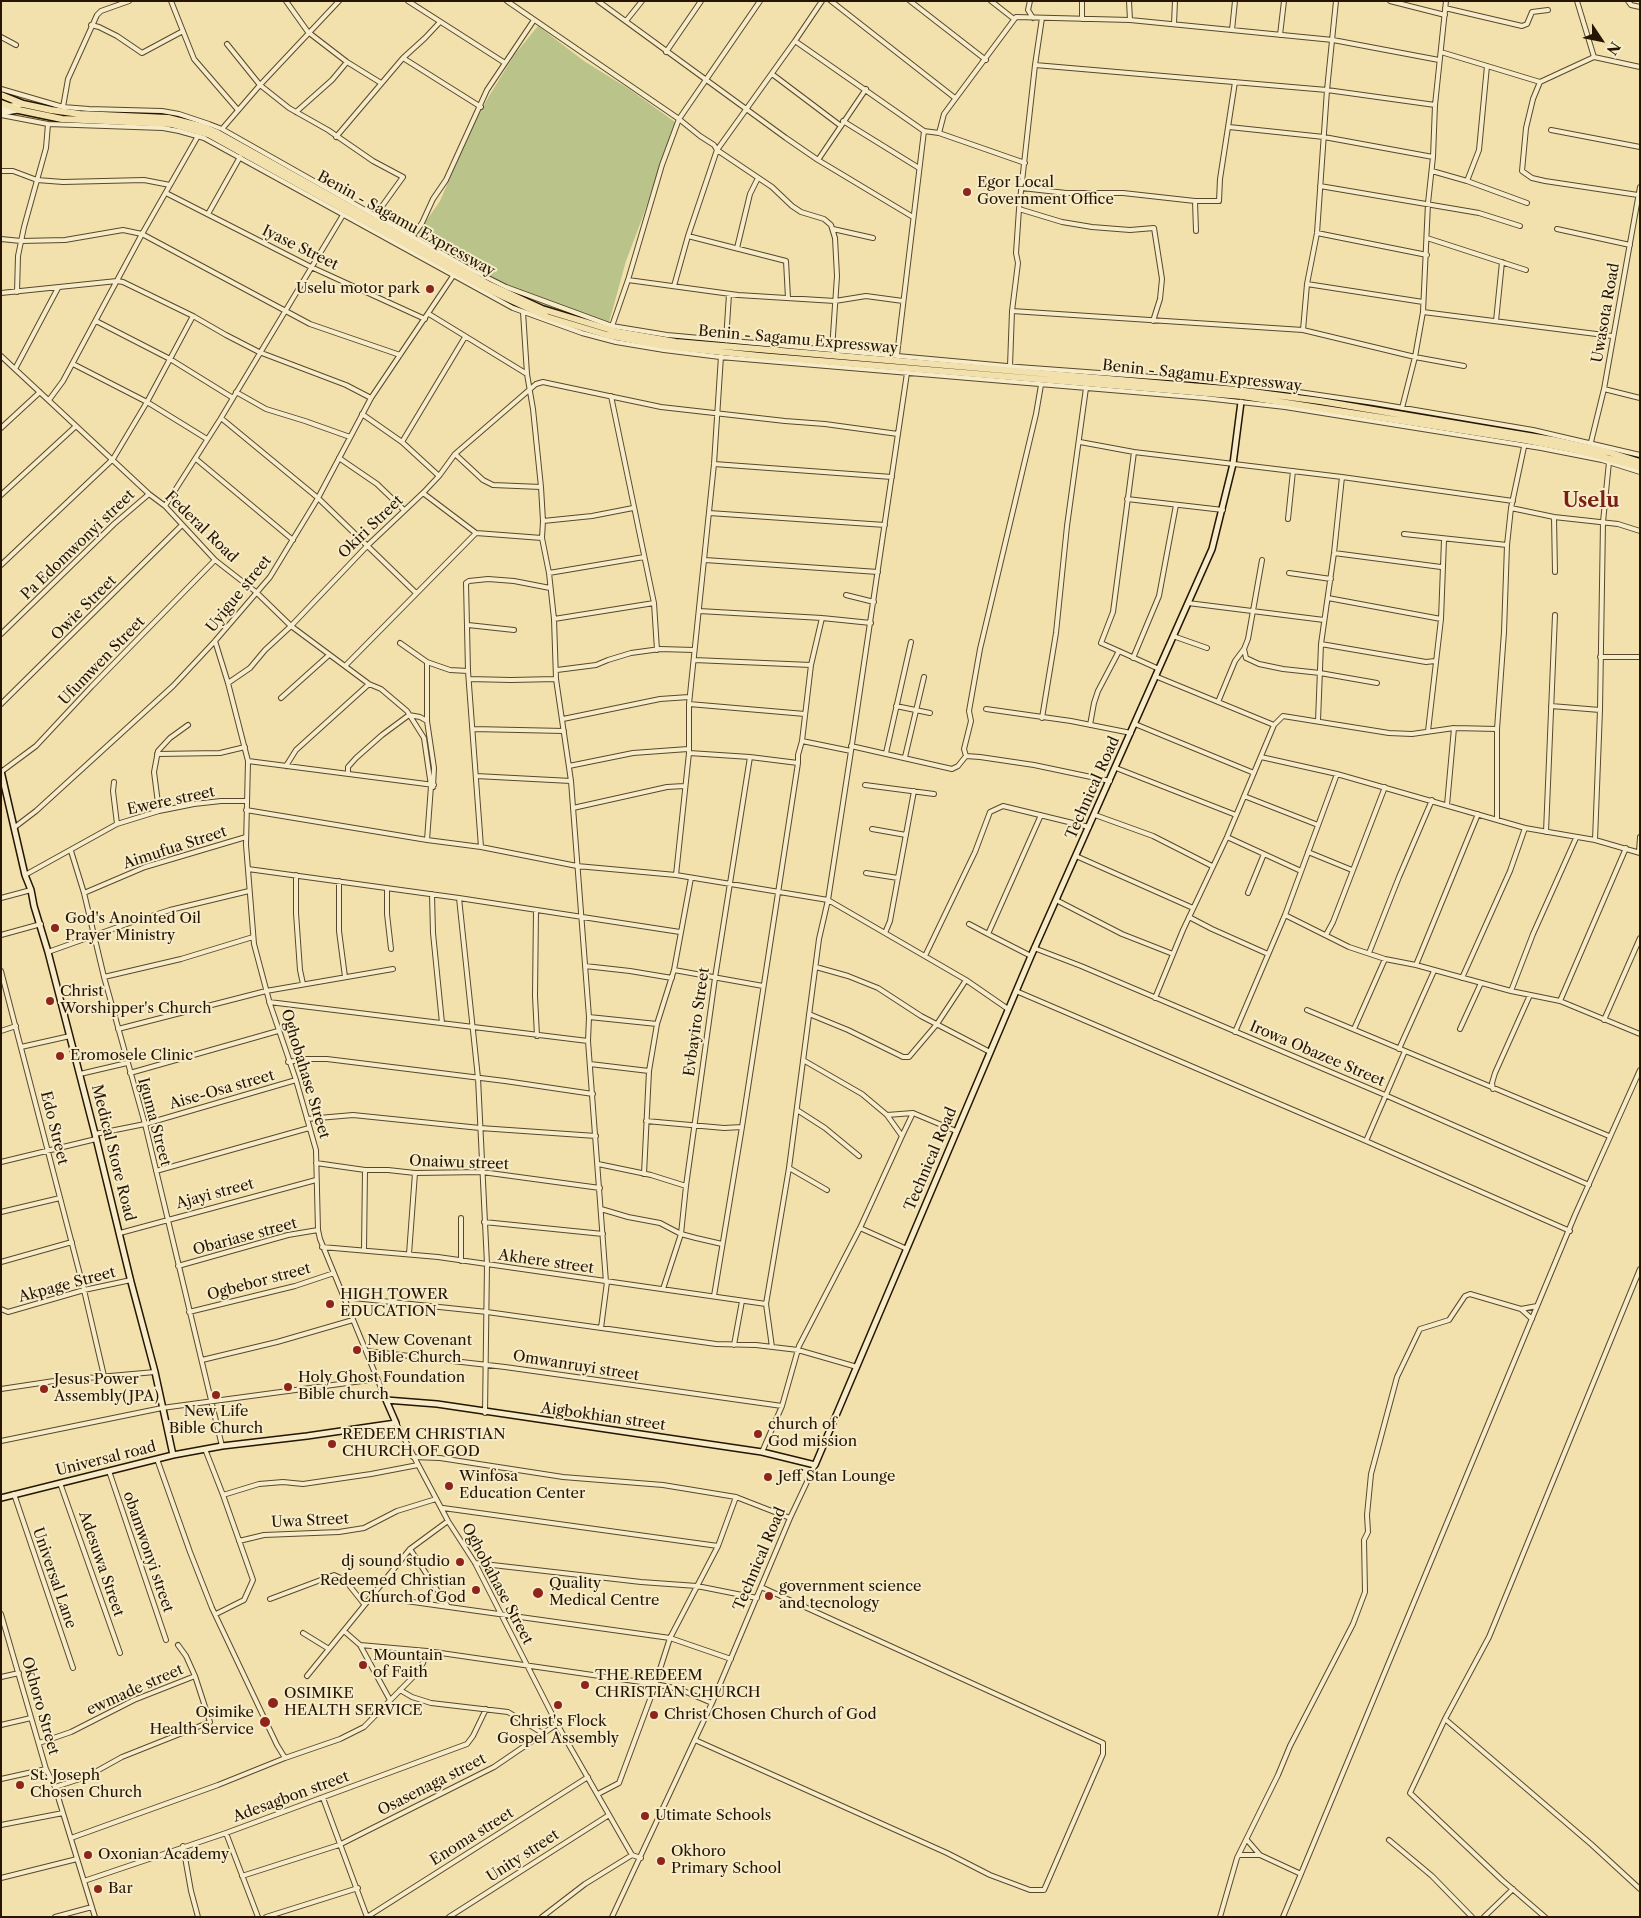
<!DOCTYPE html>
<style>
body{margin:0}
#map{position:relative;width:1641px;height:1918px;overflow:hidden;background:#f2e1ac;font-family:"Libre Caslon Text",serif}
canvas{display:block}
.frame{position:absolute;inset:0;border:2px solid #261501;pointer-events:none}
.north{position:absolute;left:1576px;top:15px;width:50px;height:50px;-webkit-text-stroke:4px #f7ecc9;paint-order:stroke;rotate:124deg;font-size:14px;font-weight:700;line-height:20px;text-align:center;color:#261501}
.north::after{content:'';display:block;margin:auto;width:18px;height:22px;background:#261501;clip-path:polygon(50% 0,100% 100%,50% 72%,0 100%)}
</style>
<div id="map">
<canvas width="1641" height="1918"></canvas>
<div class="frame"></div>
<div class="north">N</div>
</div>
<script>
const ctx = document.querySelector('canvas').getContext('2d');
ctx.lineJoin = 'round';
function fillPath(path, color) {
  ctx.fillStyle = color;
  ctx.fill(path, 'evenodd');
}
function shape(rows) {
  const path = new Path2D();
  for (const r of rows) {
    path.moveTo(r[0], r[1]);
    for (let i = 2; i < r.length; i += 2) path.lineTo(r[i], r[i + 1]);
  }
  return path;
}
function stroke(path, color, width, dash) {
  ctx.strokeStyle = color;
  ctx.lineWidth = width;
  ctx.lineCap = dash ? 'butt' : 'round';
  ctx.setLineDash(dash || []);
  ctx.stroke(path);
}
function drawText(font, color, halo, rows, align = 'center') {
  ctx.font = font + ' "Libre Caslon Text",serif';
  ctx.lineWidth = 4;
  ctx.setLineDash([]);
  ctx.textBaseline = 'middle';
  ctx.strokeStyle = halo;
  ctx.fillStyle = color;
  for (const [text, x, y, turn = 0] of rows) {
    ctx.save();
    ctx.translate(x, y);
    ctx.rotate((+turn || 0) * Math.PI / 180);
    ctx.textAlign = isNaN(turn) ? turn : align;
    if (halo) ctx.strokeText(text, 0, 0);
    ctx.fillText(text, 0, 0);
    ctx.restore();
  }
}
const green = shape([
 [538,26,584,61,629,89,675,122,643,216,626,261,608,326,581,319,547,306,471,274,413,240,440,201,471,129,489,96,515,54]
]);
const street = shape([
 [171,1,194,59,238,110],
 [286,1,308,32,347,62,381,83],
 [408,1,505,63],
 [507,1,679,119,700,136,714,145,717,150,772,187,792,206,801,212,824,219,831,225,835,238,837,276,832,350],
 [598,1,786,138,818,160,913,217],
 [822,1,795,41,924,131,939,133,1025,163],
 [831,1,955,98],
 [910,1,986,60],
 [991,1,1014,19],
 [1030,1,1028,10,1033,18],
 [1082,1,1082,19],
 [1129,1,1130,20],
 [1390,1,1445,15],
 [1577,1,1594,57,1640,67],
 [1628,1,1631,5,1640,7],
 [1445,8,1522,26,1527,24,1532,12,1548,10],
 [626,21,642,1],
 [1174,24,1175,1],
 [91,25,99,27,117,36,142,53,183,31],
 [1232,30,1235,1],
 [1280,35,1284,1],
 [1,37,16,45],
 [227,44,260,85,289,108,328,130,373,161,403,177,375,216],
 [666,52,701,1],
 [1441,52,1540,82],
 [1594,57,1540,82,1533,99,1526,128,1522,171,1532,178,1545,181,1638,195],
 [403,58,481,107],
 [1035,65,1327,90,1435,105],
 [772,74,841,126],
 [1,89,63,107,89,109,162,111,179,114,209,124,222,129,466,267,506,287,612,326,667,335,1018,367,1195,380,1285,390,1374,403,1533,430,1640,455],
 [63,107,68,79,97,15,101,11,129,1],
 [296,112,332,80,347,62],
 [1,115,48,124,163,128,179,131,204,138,513,308,582,333,616,342,664,350,720,357,1205,398,1285,407,1541,448,1602,460,1640,472],
 [843,121,919,168],
 [1229,127,1324,137,1433,157],
 [222,129,260,85,339,1],
 [1551,130,1640,147],
 [939,133,944,114,1016,17,1130,20,1333,40,1439,60],
 [336,137,403,58,425,38,440,22],
 [818,160,866,89],
 [1,171,13,171,37,180,63,182,144,180,170,185],
 [1432,171,1467,181,1527,203],
 [1467,181,1479,150,1487,66],
 [1320,186,1479,213,1520,226],
 [1022,188,1066,193,1123,193,1195,201,1219,201,1220,179,1235,82],
 [166,193,311,267,425,319],
 [1195,201,1196,231],
 [1019,209,1062,222,1092,227,1130,230,1154,228,1162,279,1160,299,1153,321],
 [208,214,240,157],
 [833,229,873,238],
 [1557,229,1630,245],
 [1317,233,1427,255],
 [688,236,786,261,788,298],
 [412,237,422,223,433,199,446,180,487,90,534,20],
 [1427,238,1526,270],
 [1,239,21,241,65,240,123,230,142,234,310,324,400,355],
 [737,248,750,194,758,178],
 [628,280,738,295,835,301,866,296,903,301],
 [1307,284,1423,302],
 [674,286,688,236,717,150,795,41],
 [17,292,18,256,24,227,46,148,48,124],
 [1,293,117,281,123,282,193,316,226,335,259,352,346,385,371,398],
 [1012,311,1303,330,1415,357,1464,366],
 [523,312,527,374,533,409,541,487,543,521,542,538,549,573,554,619,556,679,571,781,589,1017,588,1041,606,1282],
 [1423,312,1612,336],
 [429,314,527,374],
 [96,321,170,359,233,398],
 [1496,321,1502,262],
 [612,326,628,280,662,165,679,119,760,1],
 [1303,330,1307,284,1317,233,1327,90,1336,1],
 [726,341,729,294],
 [897,355,924,131],
 [1,356,149,494,165,506,215,560,256,592,291,626,369,684,381,689,407,711,424,738,431,786,427,840],
 [73,364,147,402,207,439],
 [1010,366,1012,311,1018,263,1016,253,1019,209,1035,65,1042,18],
 [15,369,58,288],
 [1604,389,1640,398],
 [236,392,266,409,305,421,350,437],
 [611,396,654,603,657,650],
 [49,400,63,381,142,234,198,136],
 [1402,408,1415,357,1423,312,1428,203,1433,157,1435,105,1446,1],
 [362,414,402,442,439,476],
 [221,418,318,498,416,593],
 [1,428,40,392],
 [402,442,465,337],
 [1080,442,1134,452,1342,477,1513,501],
 [1591,442,1604,389,1640,187],
 [1134,452,1113,612,1101,643,1159,669],
 [455,454,483,480,493,485,541,487],
 [339,458,377,484,404,510],
 [196,459,293,540],
 [714,464,892,477],
 [423,493,476,533,542,538],
 [1,495,76,426],
 [1127,499,1223,510],
 [165,506,221,418,343,215],
 [1511,508,1554,517,1618,524,1640,531],
 [709,513,885,525],
 [1554,517,1555,572],
 [1288,519,1293,471],
 [543,521,592,516,633,508],
 [1404,534,1507,545],
 [1334,553,1441,567],
 [705,560,878,572],
 [1262,560,1248,639,1244,649,1246,658,1259,664,1283,669,1320,673,1377,683],
 [1,565,113,459,147,402,193,316],
 [549,573,644,557],
 [1289,573,1331,579],
 [846,595,874,602],
 [1328,598,1441,619],
 [1188,603,1324,620],
 [699,611,822,618,871,623],
 [554,619,654,603],
 [468,625,514,630],
 [1,634,114,524,149,494],
 [1173,636,1207,648],
 [215,641,228,683,248,761,246,845,254,944,270,1004,296,1080,316,1150,318,1230,320,1239,386,1400],
 [400,643,427,662,450,670,468,671],
 [1321,644,1426,662,1435,661],
 [1600,657,1640,657],
 [1133,658,1159,596,1176,505],
 [694,660,811,665],
 [427,662,427,721,434,768,433,787],
 [346,665,476,533],
 [557,670,596,665,608,660,631,653,660,649,694,650],
 [1155,676,1274,725],
 [469,679,511,680,556,679],
 [228,683,250,668,265,650,291,626,367,546,423,493,439,476,455,454,536,384,543,382,552,384,661,407,785,421,825,424,898,434],
 [281,698,329,655],
 [1218,702,1235,661,1244,649],
 [1,704,181,526],
 [689,704,805,714],
 [896,706,930,713],
 [1551,706,1600,710],
 [986,709,1071,721,1131,733],
 [1042,718,1056,633,1067,526,1086,388],
 [563,719,660,699,689,697],
 [1318,721,1321,644,1334,553,1342,477],
 [1135,724,1254,773],
 [1090,725,1094,703,1098,691,1119,651],
 [473,729,564,731],
 [1428,731,1441,619,1444,540],
 [802,741,851,751],
 [851,746,952,769,958,766,966,756,980,757,1034,765,1110,781],
 [689,753,750,757,798,763],
 [886,753,911,642],
 [157,754,220,753,245,747],
 [966,756,964,749,971,721,969,711,980,649,1036,414,1041,385],
 [905,757,924,677],
 [1261,757,1337,774,1525,828,1595,840,1640,853],
 [248,761,434,785],
 [286,766,296,750,369,684],
 [569,766,633,753,688,749],
 [1116,768,1236,815],
 [1,772,36,746,92,686,215,560],
 [348,773,348,767,356,758,382,735,409,715,420,717,427,721],
 [476,776,571,781],
 [114,782,113,791,117,824],
 [865,785,934,794],
 [1244,796,1318,825],
 [1447,805,1454,728],
 [573,808,667,787,684,786],
 [246,810,427,840,481,847,577,866,676,875,689,753,689,704,714,464,721,356],
 [159,811,154,772,158,751,170,738,188,725],
 [1095,815,1153,836,1212,866],
 [1497,820,1497,729,1504,632,1507,545,1511,508,1524,447],
 [15,827,36,811,173,686,215,641,270,577,318,498,371,398,453,276],
 [872,829,906,835],
 [1546,832,1555,615],
 [1227,837,1301,871],
 [1595,840,1600,710,1603,522,1609,462],
 [481,847,468,671,466,583,469,581,488,579,514,581,550,588],
 [71,851,84,893,104,977,145,1124,222,1446],
 [1308,852,1352,870],
 [1639,852,1640,837],
 [1076,856,1193,908],
 [248,869,459,898,680,932],
 [866,873,898,878],
 [25,875,117,824,159,811,194,804,221,801,246,801],
 [296,875,296,913,300,970,303,984],
 [676,875,828,900,966,980,1008,1009],
 [339,881,339,931,345,977],
 [387,888,387,914,391,949],
 [84,893,145,867,246,837],
 [1248,893,1264,854],
 [432,894,433,933,442,1023],
 [1,898,31,890],
 [459,898,478,1078,487,1264,485,1413],
 [1056,900,1122,934,1173,954],
 [536,910,535,996,537,1036],
 [1285,915,1349,947,1385,959,1416,965,1511,991,1560,1001,1640,1034],
 [1189,917,1212,929,1268,954],
 [969,924,988,934],
 [885,933,890,921,914,791],
 [1,935,41,924],
 [1326,935,1333,922,1385,787],
 [1034,948,1081,966,1385,1095,1589,1185],
 [48,952,132,922,170,910,249,891],
 [1369,953,1399,877,1432,800],
 [925,956,975,852,990,812,1003,806,1089,827],
 [1031,956,988,934,1041,815],
 [1416,965,1478,814],
 [585,966,630,971,672,978],
 [816,967,848,976,878,988,921,1016,990,1052],
 [674,970,763,986],
 [1,971,84,1290,104,1376],
 [104,977,181,959,253,937],
 [1462,978,1510,871,1525,828],
 [1016,991,1366,1141,1570,1231],
 [1511,991,1533,934,1576,838],
 [1155,998,1183,930,1227,837,1274,725,1283,716,1389,733,1412,734,1454,728,1497,729],
 [1560,1001,1626,848],
 [269,1002,588,1041],
 [1307,1010,1609,1136],
 [809,1014,848,1030,903,1057,909,1057,937,1024,966,980],
 [589,1017,657,1024],
 [1604,1020,1640,938],
 [118,1029,266,991,393,969],
 [1354,1029,1385,959],
 [1460,1029,1481,983],
 [1,1031,16,1026],
 [1235,1032,1285,915,1337,774],
 [21,1047,70,1036],
 [1399,1049,1434,971],
 [288,1062,307,1059,327,1059,505,1081,593,1094],
 [590,1064,649,1071],
 [130,1073,278,1031],
 [80,1074,127,1063],
 [1493,1089,1492,1083,1495,1073,1530,995],
 [797,1110,825,1128,859,1156],
 [913,1113,956,1131],
 [887,1115,913,1113,902,1136],
 [307,1119,353,1115,480,1128,596,1136],
 [646,1121,724,1128,742,1127],
 [95,1134,145,1124,296,1080],
 [1366,1141,1405,1051],
 [1,1162,96,1139],
 [316,1163,365,1170,388,1170,415,1173,482,1172,600,1188],
 [598,1164,651,1175,686,1186],
 [789,1168,827,1190],
 [156,1171,309,1128],
 [644,1174,649,1071,657,1024,674,970,691,878],
 [601,1209,628,1217,660,1223,681,1234,696,1238,722,1244],
 [1,1212,60,1198],
 [484,1222,603,1234],
 [860,1228,907,1249],
 [120,1233,316,1180],
 [322,1247,438,1257,766,1304],
 [364,1250,365,1170],
 [409,1254,415,1173],
 [461,1261,461,1218],
 [1,1262,72,1242],
 [178,1266,288,1235,318,1230],
 [663,1289,681,1234,686,1186,715,978,750,757],
 [714,1296,742,1127,798,763,798,755,802,741,811,665,822,618],
 [344,1297,487,1312,716,1344,756,1345,798,1350,857,1367],
 [1,1309,8,1312,84,1290,131,1280],
 [1521,1309,1537,1306],
 [189,1312,295,1286,334,1273],
 [601,1328,607,1282],
 [734,1345,742,1301],
 [772,1347,766,1304,789,1168,819,939,828,900,851,751,907,373],
 [366,1351,505,1367,782,1406],
 [202,1360,277,1342,353,1320],
 [1,1389,54,1381,155,1372],
 [396,1423,448,1521,475,1563,557,1724,632,1855,641,1858],
 [1,1441,162,1408,377,1379],
 [205,1449,223,1495,253,1580,244,1600,216,1614],
 [762,1452,782,1406,799,1346,860,1228,902,1136,887,1115,862,1094,803,1060],
 [413,1457,440,1458,563,1477,663,1485,736,1497,790,1518],
 [109,1471,166,1640],
 [60,1483,120,1653],
 [14,1494,73,1668],
 [223,1495,259,1484,283,1482,303,1484,371,1474,418,1465],
 [443,1508,718,1546],
 [239,1541,264,1535,339,1532,364,1528,397,1511,436,1499],
 [410,1549,447,1605],
 [475,1563,641,1582,697,1586,757,1598],
 [374,1595,406,1601,670,1638,731,1659],
 [270,1599,334,1575,345,1580,364,1604],
 [1,1614,46,1769,55,1787,95,1917],
 [344,1631,360,1645,390,1700],
 [303,1633,329,1649],
 [178,1645,186,1656,195,1676],
 [360,1645,427,1651,655,1684,679,1689,712,1703],
 [307,1676,410,1549,448,1521],
 [1,1677,19,1673],
 [400,1690,412,1697,431,1703,508,1712,544,1734],
 [1445,1719,1591,1844,1640,1889],
 [1,1725,31,1718],
 [695,1740,947,1853,990,1875,1030,1890,1044,1890,1103,1754,1103,1743,761,1587],
 [39,1743,71,1732,134,1700,195,1676,210,1722,122,1757,86,1777,55,1787],
 [285,1758,340,1739,364,1727,413,1677,423,1663,427,1651],
 [1,1779,46,1769],
 [598,1794,619,1783,652,1694,670,1638,718,1546,736,1497],
 [323,1798,367,1917],
 [1,1825,63,1813],
 [226,1833,258,1917],
 [71,1838,218,1785,285,1758,277,1745,212,1608,190,1552,157,1459],
 [1247,1840,1260,1855,1301,1874],
 [1389,1840,1432,1876,1472,1917],
 [183,1846,191,1891,198,1917],
 [1240,1855,1260,1855],
 [242,1876,339,1845,494,1767,557,1724],
 [1,1878,77,1859],
 [84,1881,226,1833,467,1744,473,1736,486,1709],
 [55,1917,92,1907],
 [266,1917,358,1888],
 [367,1917,588,1777],
 [449,1917,609,1815],
 [542,1917,585,1884,632,1855],
 [612,1917,712,1703,790,1518,815,1465],
 [1220,1917,1237,1858,1278,1775,1290,1746,1353,1624,1365,1592,1364,1540,1368,1532,1367,1515,1371,1474,1397,1377,1420,1329,1449,1320,1465,1296,1470,1294,1521,1309,1532,1319],
 [1283,1917,1575,1215,1640,1070],
 [1484,1917,1513,1889],
 [1545,1917,1502,1880,1410,1793,1445,1719,1489,1637,1640,1269]
]);
const secondary = shape([
 [1,108,22,104],
 [1,113,18,110],
 [1,771,25,875,31,890,34,906,48,952,95,1134,131,1282,155,1372,173,1455],
 [1,1498,173,1455,222,1446,307,1436,396,1423,386,1400,437,1404,762,1452,815,1465,1031,956,1212,549,1233,464,1241,402]
]);
const highway = shape([
 [1,95,23,104,51,110,80,114,168,118,204,127,218,133,490,285,542,309,618,332,676,342,1237,390,1320,401,1553,440,1608,452,1640,462],
 [1,103,19,110,62,119,172,124,208,134,479,285,547,317,607,335,664,346,760,356,1242,396,1525,440,1576,450,1640,467]
]);
const markers = [
 [967,192,5,"#8f2418"],
 [430,289,5,"#8f2418"],
 [55,928,5,"#8f2418"],
 [50,1001,5,"#8f2418"],
 [60,1056,5,"#8f2418"],
 [330,1304,5,"#8f2418"],
 [357,1350,5,"#8f2418"],
 [288,1387,5,"#8f2418"],
 [44,1389,5,"#8f2418"],
 [216,1395,5,"#8f2418"],
 [758,1434,5,"#8f2418"],
 [332,1444,5,"#8f2418"],
 [768,1477,5,"#8f2418"],
 [449,1486,5,"#8f2418"],
 [460,1562,5,"#8f2418"],
 [476,1590,5,"#8f2418"],
 [538,1593,6,"#8f2418"],
 [769,1596,5,"#8f2418"],
 [363,1665,5,"#8f2418"],
 [585,1685,5,"#8f2418"],
 [273,1703,6,"#8f2418"],
 [558,1705,5,"#8f2418"],
 [654,1715,5,"#8f2418"],
 [265,1722,6,"#8f2418"],
 [20,1785,5,"#8f2418"],
 [645,1816,5,"#8f2418"],
 [88,1855,5,"#8f2418"],
 [661,1861,5,"#8f2418"],
 [98,1889,5,"#8f2418"]
];
const poiNames = [
 ["Egor Local",977,183],
 ["Government Office",977,200],
 ["Uselu motor park",420,289,"right"],
 ["God's Anointed Oil",65,919],
 ["Prayer Ministry",65,936],
 ["Christ",60,992],
 ["Worshipper's Church",60,1009],
 ["Eromosele Clinic",70,1056],
 ["HIGH TOWER",340,1295],
 ["EDUCATION",340,1312],
 ["New Covenant",367,1341],
 ["Bible Church",367,1358],
 ["Holy Ghost Foundation",298,1378],
 ["Bible church",298,1395],
 ["Jesus Power",54,1380],
 ["Assembly(JPA)",54,1397],
 ["New Life",216,1412,"center"],
 ["Bible Church",216,1429,"center"],
 ["church of",768,1425],
 ["God mission",768,1442],
 ["REDEEM CHRISTIAN",342,1435],
 ["CHURCH OF GOD",342,1452],
 ["Winfosa",459,1477],
 ["Education Center",459,1494],
 ["Jeff Stan Lounge",778,1477],
 ["dj sound studio",450,1562,"right"],
 ["Redeemed Christian",466,1581,"right"],
 ["Church of God",466,1598,"right"],
 ["Quality",549,1584],
 ["Medical Centre",549,1601],
 ["government science",779,1587],
 ["and tecnology",779,1604],
 ["Mountain",373,1656],
 ["of Faith",373,1673],
 ["THE REDEEM",595,1676],
 ["CHRISTIAN CHURCH",595,1693],
 ["OSIMIKE",284,1694],
 ["HEALTH SERVICE",284,1711],
 ["Osimike",254,1713,"right"],
 ["Health Service",254,1730,"right"],
 ["Christ Chosen Church of God",664,1715],
 ["Christ's Flock",558,1722,"center"],
 ["Gospel Assembly",558,1739,"center"],
 ["St. Joseph",30,1776],
 ["Chosen Church",30,1793],
 ["Utimate Schools",655,1816],
 ["Okhoro",671,1852],
 ["Primary School",671,1869],
 ["Oxonian Academy",98,1855],
 ["Bar",108,1889]
];
const streetNames = [
 ["Benin - Sagamu Expressway",406,224,29],
 ["Iyase Street",300,248,26],
 ["Uwasota Road",1606,313,-80],
 ["Benin - Sagamu Expressway",798,340,5],
 ["Benin - Sagamu Expressway",1202,376,6],
 ["Federal Road",201,527,44],
 ["Okiri Street",371,527,-44],
 ["Pa Edomwonyi street",78,545,-44],
 ["Uyigue street",239,594,-51],
 ["Owie Street",84,608,-45],
 ["Ufumwen Street",102,661,-46],
 ["Technical Road",1093,788,-66],
 ["Ewere street",171,801,-12],
 ["Aimufua Street",175,848,-18],
 ["Evbayiro Street",697,1022,-82],
 ["Irowa Obazee Street",1317,1054,23],
 ["Oghobahase Street",305,1074,73],
 ["Aise-Osa street",222,1090,-16],
 ["Iguma Street",154,1122,75],
 ["Edo Street",54,1128,76],
 ["Medical Store Road",113,1153,76],
 ["Technical Road",931,1159,-67],
 ["Onaiwu street",459,1163,2],
 ["Ajayi street",215,1194,-15],
 ["Obariase street",245,1237,-15],
 ["Akhere street",546,1262,8],
 ["Ogbebor street",259,1282,-15],
 ["Akpage Street",67,1285,-15],
 ["Omwanruyi street",576,1366,9],
 ["Aigbokhian street",603,1417,8],
 ["Universal road",106,1459,-14],
 ["Uwa Street",310,1521,-3],
 ["obamwonyi street",148,1552,71],
 ["Technical Road",760,1559,-67],
 ["Adesuwa Street",101,1564,71],
 ["Universal Lane",54,1578,71],
 ["Oghobahase Street",497,1584,62],
 ["ewmade street",135,1690,-24],
 ["Okhoro Street",40,1706,74],
 ["Osasenaga street",432,1785,-27],
 ["Adesagbon street",291,1797,-20],
 ["Enoma street",472,1837,-32],
 ["Unity street",523,1856,-33]
];
const districtNames = [
 ["Uselu",1591,501]
];
fillPath(green, '#bac389');
stroke(street, '#59482c', 6);
stroke(secondary, '#261501', 8);
stroke(highway, '#261501', 9);
stroke(street, '#f7ecc9', 4);
stroke(secondary, '#f7ecc9', 5);
stroke(highway, '#f2e1ac', 6);
for (const [x, y, r, color] of markers) {
  const dot = new Path2D();
  dot.arc(x, y, r, 0, 2 * Math.PI);
  ctx.fillStyle = color;
  ctx.fill(dot);
  stroke(dot, '#f7ecc9', 2);
}
drawText('15px', '#261501', '#f7ecc9', poiNames, 'left');
drawText('15px', '#261501', '#f7ecc9', streetNames);
drawText('bold 20px', '#7a1f14', '#f7ecc9', districtNames);
</script>
